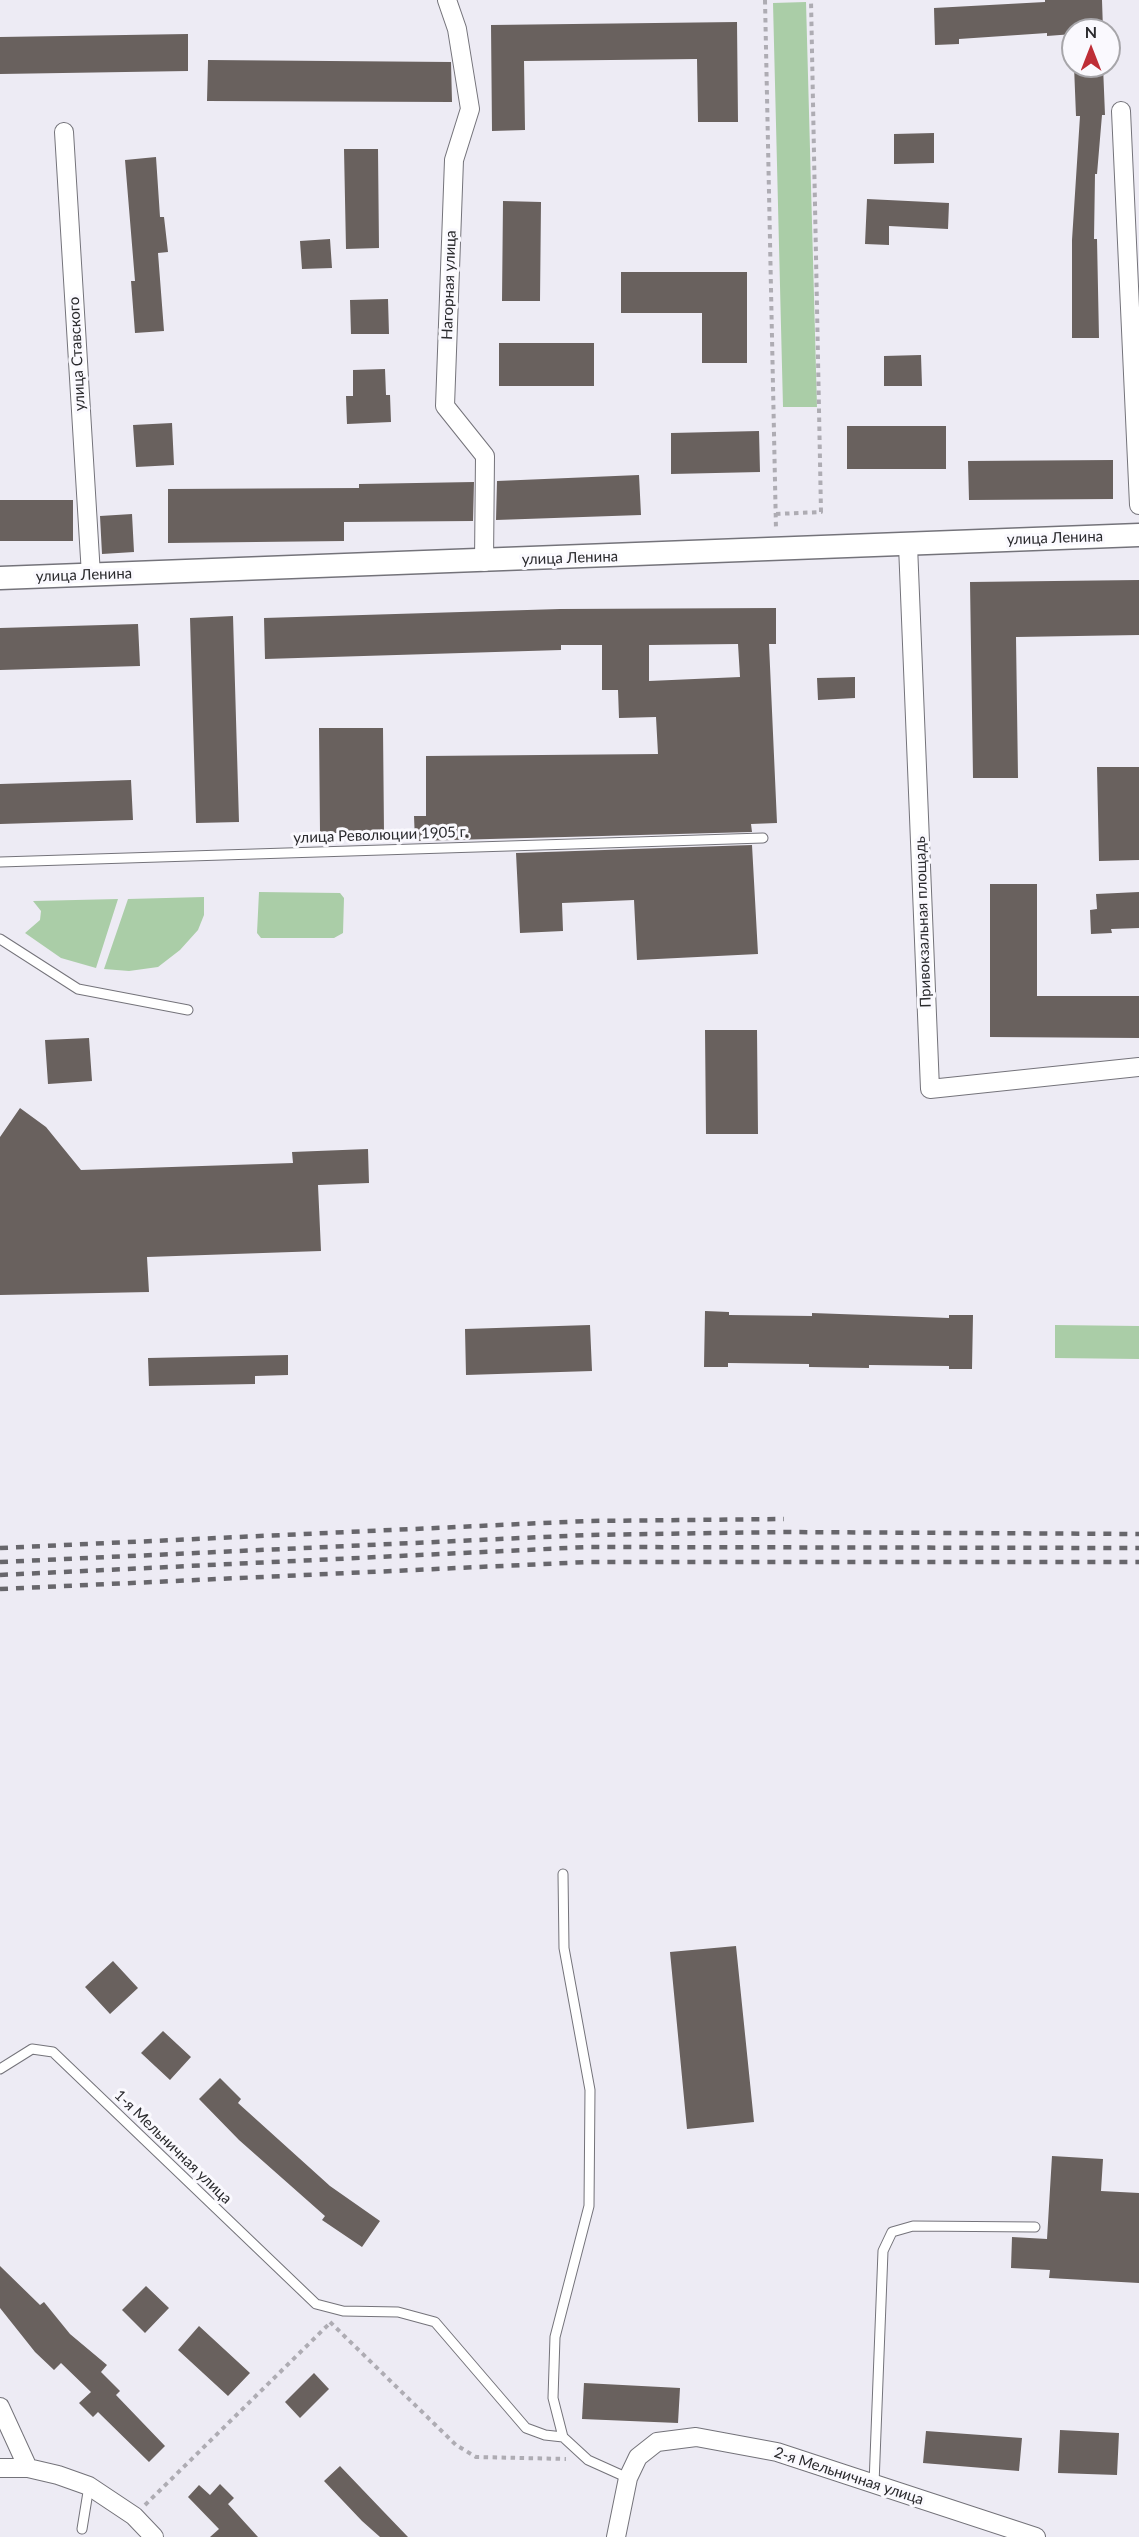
<!DOCTYPE html>
<meta charset="utf-8">
<style>
body{margin:0}
#map{position:relative;width:1139px;height:2537px;overflow:hidden;background:#edebf4;font-family:Lato,sans-serif}
canvas{display:block}
.north{position:absolute;left:1061px;top:18px;width:60px;height:60px;box-sizing:border-box;background:#faf9fe;border:2px solid #a7a6aa;border-radius:50%;rotate:0deg;font-size:16px;font-weight:700;line-height:24px;text-align:center;color:#2a2a2d}
.north::after{content:'';display:block;margin:auto;width:21px;height:27px;background:#be2e37;clip-path:polygon(50% 0,100% 100%,50% 72%,0 100%)}
</style>
<div id="map">
<canvas width="1139" height="2537"></canvas>
<div class="north">N</div>
</div>
<script>
const ctx = document.querySelector('canvas').getContext('2d');
ctx.lineJoin = 'round';
function fillPath(path, color) {
  ctx.fillStyle = color;
  ctx.fill(path, 'evenodd');
}
function shape(rows) {
  const path = new Path2D();
  for (const r of rows) {
    path.moveTo(r[0], r[1]);
    for (let i = 2; i < r.length; i += 2) path.lineTo(r[i], r[i + 1]);
  }
  return path;
}
function stroke(path, color, width, dash) {
  ctx.strokeStyle = color;
  ctx.lineWidth = width;
  ctx.lineCap = dash ? 'butt' : 'round';
  ctx.setLineDash(dash || []);
  ctx.stroke(path);
}
function drawText(font, color, halo, rows, align = 'center') {
  ctx.font = font + ' Lato,sans-serif';
  ctx.lineWidth = 6;
  ctx.setLineDash([]);
  ctx.textBaseline = 'middle';
  ctx.strokeStyle = halo;
  ctx.fillStyle = color;
  for (const [text, x, y, turn = 0] of rows) {
    ctx.save();
    ctx.translate(x, y);
    ctx.rotate((+turn || 0) * Math.PI / 180);
    ctx.textAlign = isNaN(turn) ? turn : align;
    if (halo) ctx.strokeText(text, 0, 0);
    ctx.fillText(text, 0, 0);
    ctx.restore();
  }
}
const green = shape([
 [806,2,817,407,783,407,773,3],
 [259,892,340,893,344,898,343,933,334,938,261,938,257,933],
 [204,897,204,915,198,930,180,950,158,967,129,971,104,969,128,899],
 [118,899,96,968,61,958,25,933,40,920,41,911,33,901],
 [1055,1325,1139,1326,1139,1359,1055,1358]
]);
const building = shape([
 [1045,0,1102,0,1103,30,1073,30,1073,34,1047,36,1047,33,959,39,959,44,935,45,934,8,1045,2],
 [737,22,738,122,698,122,697,59,524,61,525,130,492,131,491,25],
 [188,34,188,71,0,74,0,37],
 [208,60,451,62,452,102,207,101],
 [1074,66,1103,66,1105,115,1102,115,1097,174,1095,174,1094,239,1097,239,1099,338,1072,338,1072,240,1080,116,1076,116],
 [934,133,934,163,894,164,894,134],
 [344,149,378,149,379,248,346,249],
 [156,157,160,217,164,217,168,252,158,253,164,331,135,333,131,281,135,281,125,160],
 [867,199,949,203,948,229,889,226,889,245,865,244],
 [503,201,541,202,540,301,502,301],
 [330,239,332,268,302,269,300,241],
 [621,272,747,272,747,363,702,363,702,313,621,313],
 [388,299,389,334,351,334,350,300],
 [499,343,594,343,594,386,499,386],
 [921,355,922,386,884,386,884,356],
 [385,369,386,395,390,395,391,422,347,424,346,396,353,396,353,370],
 [172,423,174,465,136,467,133,425],
 [847,426,946,426,946,469,847,469],
 [759,431,760,472,671,474,671,433],
 [1113,460,1113,499,969,500,968,461],
 [639,475,641,515,496,520,497,481],
 [474,482,473,521,344,522,344,541,168,543,168,489,359,488,359,484],
 [0,500,73,500,73,541,0,541],
 [132,514,134,552,102,554,100,516],
 [1139,580,1139,635,1016,637,1018,778,973,778,970,582],
 [776,608,776,644,769,644,777,823,751,824,752,832,415,841,414,816,426,816,426,756,658,754,656,717,619,718,618,690,602,690,602,645,561,645,561,650,265,659,264,618,560,609],
 [738,644,740,677,649,681,649,645],
 [233,616,239,822,196,823,190,618],
 [138,624,140,666,0,670,0,628],
 [855,677,855,698,818,700,817,678],
 [319,728,383,728,384,833,320,833],
 [1097,767,1139,767,1139,860,1099,861],
 [131,780,133,820,0,824,0,784],
 [752,845,758,954,637,960,634,900,562,903,563,931,520,933,516,853],
 [990,884,1037,884,1037,996,1139,996,1139,1038,990,1037],
 [1139,892,1139,928,1111,929,1112,933,1091,934,1090,910,1097,909,1096,894],
 [705,1030,757,1030,758,1134,706,1134],
 [89,1038,92,1081,48,1084,45,1040],
 [20,1108,46,1127,81,1170,293,1163,292,1152,368,1149,369,1183,318,1185,321,1251,147,1257,149,1292,0,1295,0,1137],
 [705,1311,729,1312,729,1315,812,1316,812,1313,949,1318,949,1315,973,1315,972,1369,949,1369,949,1366,869,1365,869,1368,809,1367,809,1364,728,1363,728,1367,704,1367],
 [590,1325,592,1371,466,1375,465,1329],
 [288,1355,288,1375,255,1376,255,1384,149,1386,148,1358],
 [736,1946,754,2122,687,2129,670,1952],
 [113,1961,138,1988,110,2014,85,1987],
 [163,2031,191,2057,170,2080,141,2053],
 [220,2078,241,2099,238,2103,330,2186,380,2221,362,2247,322,2220,325,2216,239,2140,199,2099],
 [1052,2156,1103,2159,1101,2191,1139,2193,1139,2283,1049,2278,1050,2270,1011,2268,1012,2237,1047,2239],
 [0,2266,40,2305,44,2302,70,2334,107,2365,101,2372,120,2391,116,2395,165,2446,149,2462,98,2412,93,2417,79,2403,91,2392,61,2363,54,2370,35,2352,0,2308],
 [146,2286,169,2308,145,2333,122,2310],
 [199,2326,250,2373,228,2396,178,2350],
 [314,2373,329,2389,300,2418,285,2402],
 [584,2383,680,2388,678,2423,582,2419],
 [1060,2430,1119,2433,1117,2475,1058,2473],
 [926,2431,1022,2438,1019,2471,923,2463],
 [340,2466,383,2511,408,2537,380,2537,362,2521,324,2481],
 [220,2484,234,2498,228,2504,258,2537,210,2537,219,2529,188,2497,199,2485,210,2495]
]);
const path = shape([
 [765,0,776,530],
 [776,514,821,512,811,0],
 [330,2322,456,2445,476,2457,566,2459],
 [145,2505,330,2323]
]);
const service = shape([
 [0,862,763,838],
 [0,939,78,989,188,1010],
 [563,1874,564,1948,590,2090,589,2206,555,2337,553,2398,563,2437],
 [0,2069,32,2049,53,2052,316,2304,343,2311,398,2312,435,2322,526,2428,545,2435,563,2437,588,2460,628,2478],
 [874,2484,883,2251,892,2232,913,2226,1035,2227],
 [82,2529,89,2486]
]);
const minor = shape([
 [447,0,457,29,470,109,454,160,445,406,485,456,484,562],
 [1121,111,1139,505],
 [64,132,91,575],
 [908,545,930,1089,1139,1067],
 [0,2407,28,2468],
 [0,2468,28,2468,58,2475,89,2486,134,2516,154,2537],
 [616,2537,628,2478,638,2457,657,2442,696,2437,777,2452,1036,2537]
]);
const tertiary = shape([
 [0,578,1139,535]
]);
const rail = shape([
 [0,1548,587,1521,784,1519],
 [0,1562,587,1535,784,1532,1139,1534],
 [0,1575,588,1547,1139,1548],
 [0,1589,588,1562,1139,1562]
]);
const streetNames = [
 ["Нагорная улица",449,285,-88],
 ["улица Ставского",77,354,-93],
 ["улица Ленина",1055,538,-2],
 ["улица Ленина",570,558,-2],
 ["улица Ленина",84,575,-2],
 ["улица Революции 1905 г.",381,835,-2],
 ["Привокзальная площадь",923,922,-92],
 ["1-я Мельничная улица",173,2147,44],
 ["2-я Мельничная улица",849,2476,18]
];
fillPath(green, '#aacda7');
fillPath(building, '#69615e');
stroke(service, '#74737a', 11);
stroke(minor, '#74737a', 20);
stroke(tertiary, '#74737a', 25);
stroke(path, '#aeacb3', 4, [4.5, 4.5]);
stroke(service, '#fff', 9);
stroke(minor, '#fff', 18);
stroke(tertiary, '#fff', 22);
stroke(rail, '#67666b', 4.5, [8, 8]);
drawText('15px', '#2a2a2d', '#faf9fe', streetNames);
</script>
